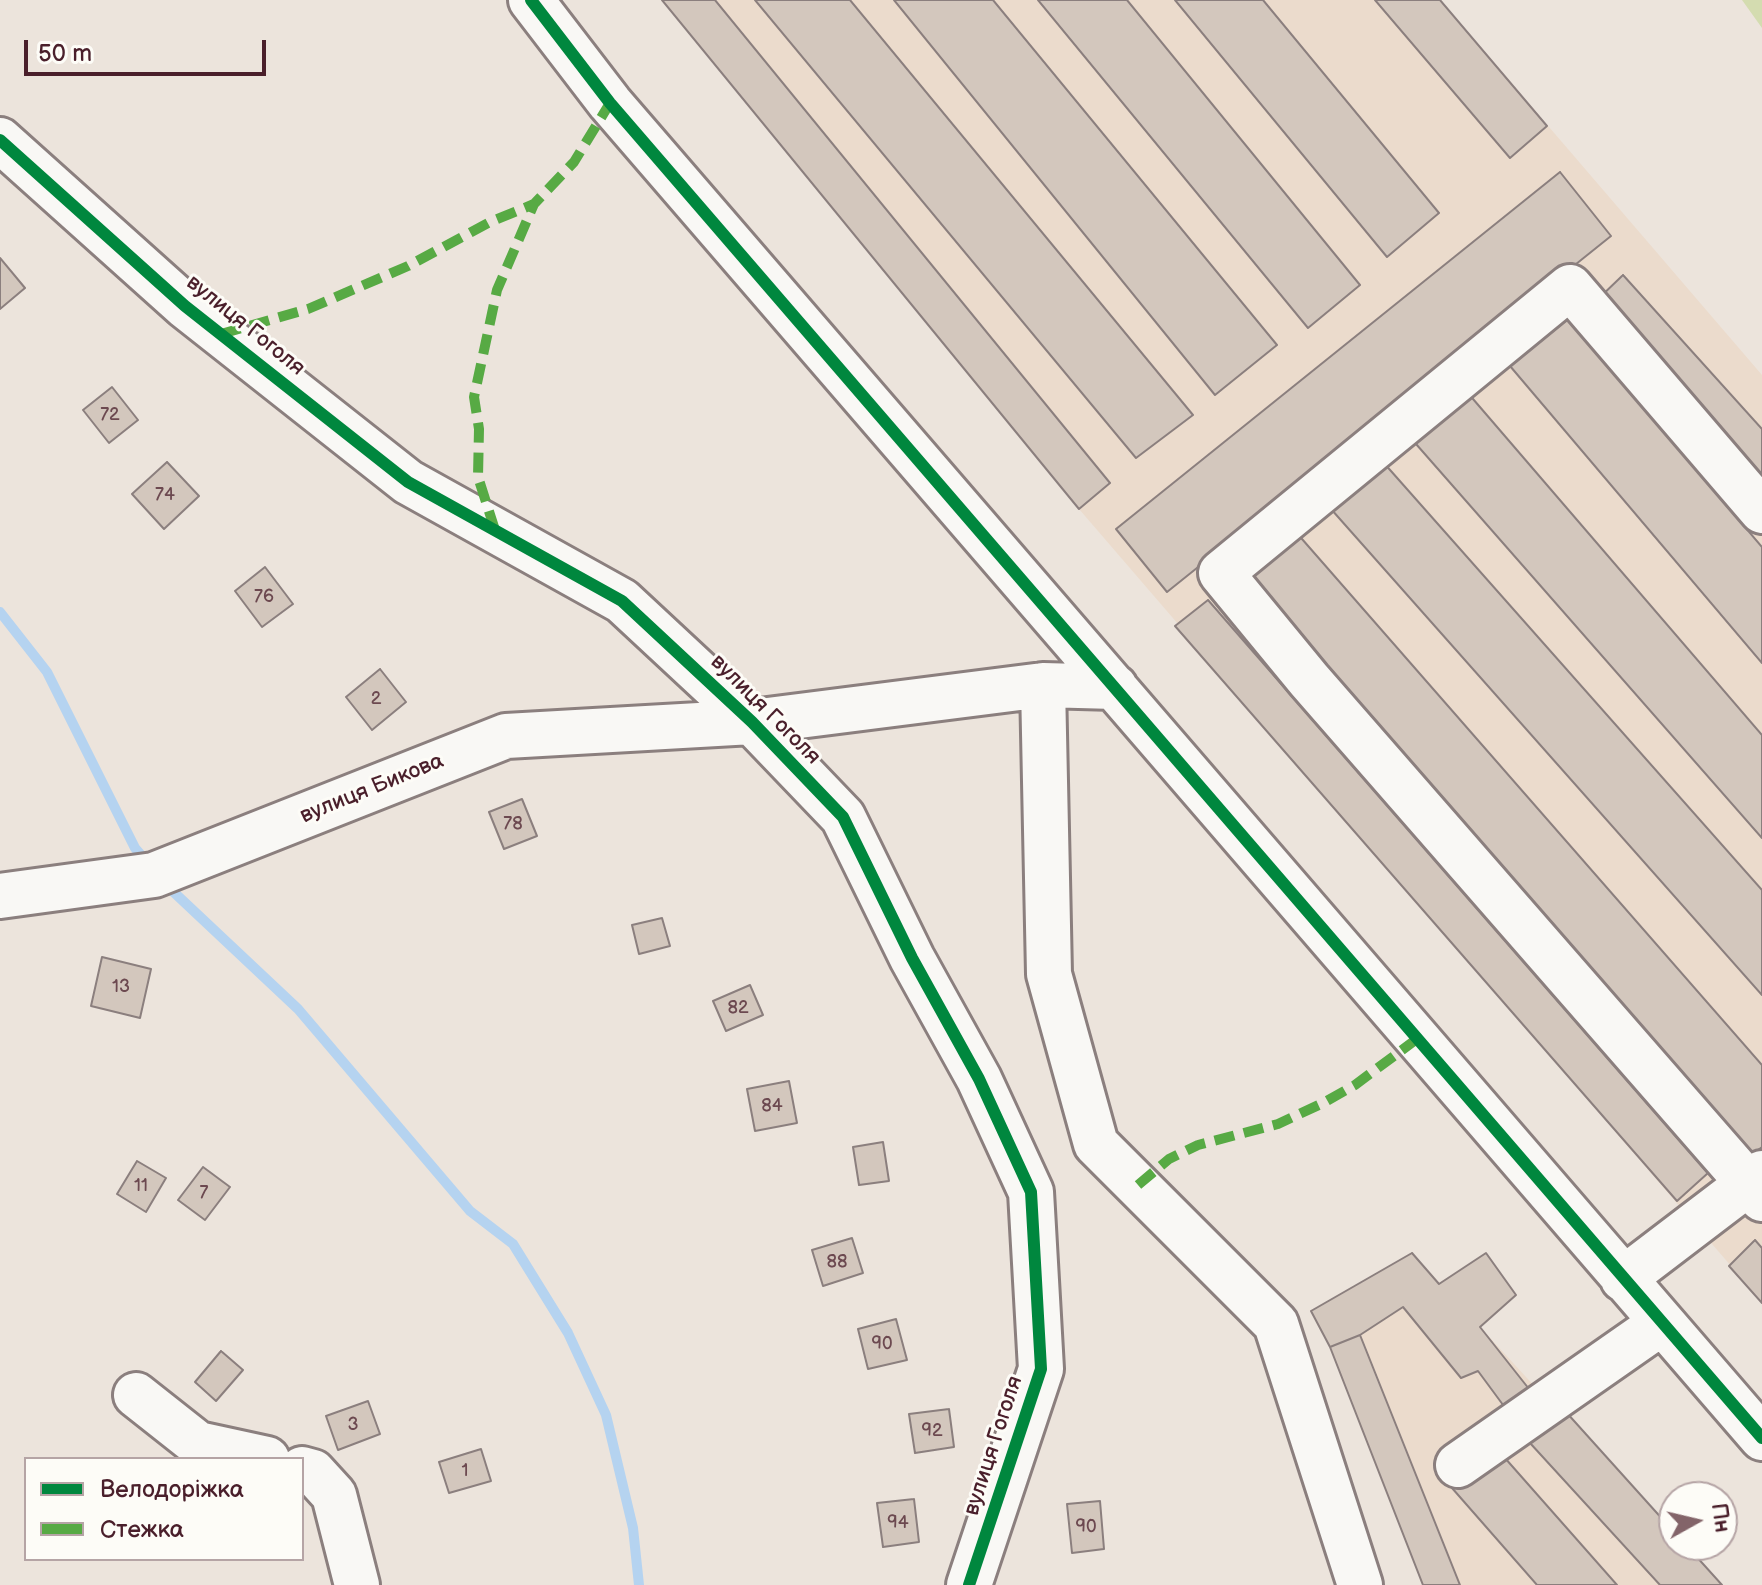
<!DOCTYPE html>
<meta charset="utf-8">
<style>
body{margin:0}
#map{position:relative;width:1762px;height:1585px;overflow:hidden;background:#ece4dc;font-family:"Balsamiq Sans",sans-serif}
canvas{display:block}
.legend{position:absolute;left:24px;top:1457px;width:280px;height:104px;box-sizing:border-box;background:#fdfcf7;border:2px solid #b5a4a5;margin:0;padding:10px 14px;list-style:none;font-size:24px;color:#4a1f2b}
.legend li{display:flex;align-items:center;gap:16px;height:40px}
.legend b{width:40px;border:2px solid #b5a4a5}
.north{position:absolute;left:1658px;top:1481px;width:80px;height:80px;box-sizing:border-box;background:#fdfcf7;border:2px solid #b5a4a5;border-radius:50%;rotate:82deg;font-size:22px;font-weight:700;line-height:32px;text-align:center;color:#4a1f2b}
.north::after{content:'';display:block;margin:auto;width:28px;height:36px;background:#836469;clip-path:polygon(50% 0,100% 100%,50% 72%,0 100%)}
.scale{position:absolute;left:24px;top:40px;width:242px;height:36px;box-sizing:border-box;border:4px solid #4a1f2b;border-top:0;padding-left:10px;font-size:24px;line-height:28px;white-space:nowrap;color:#4a1f2b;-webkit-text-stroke:6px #fdfcf7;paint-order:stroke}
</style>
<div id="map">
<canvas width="1762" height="1585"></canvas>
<ul class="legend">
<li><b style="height:10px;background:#00873e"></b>Велодоріжка</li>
<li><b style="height:10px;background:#57aa44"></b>Стежка</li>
</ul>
<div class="north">Пн</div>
<div class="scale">50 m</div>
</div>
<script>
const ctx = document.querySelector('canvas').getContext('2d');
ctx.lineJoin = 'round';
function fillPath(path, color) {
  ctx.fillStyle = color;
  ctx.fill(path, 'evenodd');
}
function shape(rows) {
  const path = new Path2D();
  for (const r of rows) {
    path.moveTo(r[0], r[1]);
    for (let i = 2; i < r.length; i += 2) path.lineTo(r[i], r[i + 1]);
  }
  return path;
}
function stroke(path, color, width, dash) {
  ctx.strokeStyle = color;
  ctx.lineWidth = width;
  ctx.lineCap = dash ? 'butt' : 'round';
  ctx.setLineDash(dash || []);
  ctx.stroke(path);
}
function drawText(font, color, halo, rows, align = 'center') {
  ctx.font = font + ' "Balsamiq Sans",sans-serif';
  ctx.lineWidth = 6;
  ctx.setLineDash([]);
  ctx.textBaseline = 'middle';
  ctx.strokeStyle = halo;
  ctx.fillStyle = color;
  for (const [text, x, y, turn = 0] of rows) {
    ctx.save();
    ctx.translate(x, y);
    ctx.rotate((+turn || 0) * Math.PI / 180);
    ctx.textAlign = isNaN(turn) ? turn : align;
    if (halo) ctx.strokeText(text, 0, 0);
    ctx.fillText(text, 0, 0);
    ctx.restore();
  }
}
const built = shape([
 [662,0,1440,0,1762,375,1762,1302,1079,509],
 [1412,1253,1674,1538,1674,1545,1717,1585,1423,1585,1330,1347]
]);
const green = shape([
 [1742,0,1762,0,1762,28]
]);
const stream = shape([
 [0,612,47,672,135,848,149,864],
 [164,883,298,1009,470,1211,513,1244,568,1333,606,1415,633,1528,639,1585]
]);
const building = shape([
 [662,0,715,0,1110,483,1079,509,662,0],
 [755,0,850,0,1193,415,1136,458,755,0],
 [894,0,993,0,1277,345,1215,395,894,0],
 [1038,0,1127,0,1360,285,1308,328,1038,0],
 [1175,0,1263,0,1439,213,1387,257,1175,0],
 [1375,0,1440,0,1547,126,1510,158,1375,0],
 [1560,172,1611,236,1167,592,1116,529,1560,172],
 [0,258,25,288,0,309,0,258],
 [1623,275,1762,429,1762,489,1595,302,1623,275],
 [1568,319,1762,547,1762,663,1510,366,1568,319],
 [112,387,138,420,109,443,83,410,112,387],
 [1467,392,1762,735,1762,838,1409,436,1467,392],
 [167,462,199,496,164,529,132,494,167,462],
 [1383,462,1762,890,1762,995,1331,509,1383,462],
 [1295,531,1762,1065,1762,1147,1753,1154,1239,574,1295,531],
 [265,567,293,604,262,627,235,591,265,567],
 [1208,600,1708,1173,1677,1201,1175,626,1208,600],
 [380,669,406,702,372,730,346,697,380,669],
 [522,799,537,836,504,849,489,812,522,799],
 [662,918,670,946,639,954,632,925,662,918],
 [102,957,151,969,140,1018,91,1006,102,957],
 [750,985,763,1015,726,1031,713,1001,750,985],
 [789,1081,797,1123,755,1131,747,1089,789,1081],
 [883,1142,889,1181,859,1185,853,1147,883,1142],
 [137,1161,166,1178,146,1212,117,1194,137,1161],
 [203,1167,230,1187,205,1220,178,1200,203,1167],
 [852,1238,863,1273,823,1286,812,1250,852,1238],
 [1755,1240,1762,1248,1762,1303,1729,1266,1755,1240],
 [1412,1253,1439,1284,1486,1253,1516,1295,1480,1327,1533,1394,1509,1413,1478,1371,1461,1378,1403,1307,1360,1335,1330,1347,1311,1311,1412,1253],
 [896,1319,907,1360,868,1369,858,1329,896,1319],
 [1360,1335,1460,1585,1423,1585,1330,1347,1360,1335],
 [221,1351,243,1370,216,1401,195,1382,221,1351],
 [368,1401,380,1434,338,1450,326,1416,368,1401],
 [949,1409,954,1447,915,1453,909,1414,949,1409],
 [1566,1412,1674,1532,1674,1545,1686,1545,1722,1585,1660,1585,1530,1443,1566,1412],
 [481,1449,491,1481,449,1493,439,1462,481,1449],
 [1497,1449,1617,1585,1537,1585,1452,1488,1497,1449],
 [914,1499,919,1542,883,1547,877,1503,914,1499],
 [1100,1501,1104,1549,1072,1553,1067,1504,1100,1501]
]);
const minor = shape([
 [531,0,610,103,1762,1438],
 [0,140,185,306,408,482,622,601,752,722,843,817,912,958,979,1079,1031,1192,1041,1369,969,1585],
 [1762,511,1570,287,1221,573,1309,680,1762,1199],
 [1043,685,1049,974,1096,1144,1276,1324,1360,1585],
 [0,896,154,875,506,736,752,722,1043,685,1115,687],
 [1623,1279,1762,1173],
 [136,1395,198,1444,267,1459],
 [1458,1465,1660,1324],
 [302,1469,313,1472,334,1495,357,1585]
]);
const quiet = shape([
 [221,334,308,309,408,266,490,222,534,204,574,162,610,103],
 [495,530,478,477,479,429,474,397,497,290,534,204],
 [1138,1185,1169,1159,1198,1145,1278,1124,1323,1103,1355,1085,1418,1038]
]);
const cycleway = shape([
 [531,0,610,103,1762,1438],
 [0,140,185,306,408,482,622,601,752,722,843,817,912,958,979,1079,1031,1192,1041,1369,969,1585]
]);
const numberNames = [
 ["72",110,415],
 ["74",165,495],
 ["76",264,597],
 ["2",376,699],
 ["78",513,824],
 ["13",121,987],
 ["82",738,1008],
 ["84",772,1106],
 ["11",141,1186],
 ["7",204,1193],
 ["88",837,1262],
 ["90",882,1344],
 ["3",353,1425],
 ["92",932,1431],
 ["1",465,1471],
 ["94",898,1523],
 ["90",1086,1527]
];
const streetNames = [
 ["вулиця Гоголя",245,326,39],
 ["вулиця Гоголя",765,710,45],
 ["вулиця Бикова",372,789,-22],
 ["вулиця Гоголя",994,1446,-72]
];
fillPath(built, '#ebdbcc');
fillPath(green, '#d4dcb0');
stroke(stream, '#b5d3f0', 10);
fillPath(building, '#d3c7bd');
stroke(building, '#8b7f7e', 2);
stroke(minor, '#8b7f7e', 50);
stroke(minor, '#f9f8f5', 44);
stroke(quiet, '#57aa44', 10, [20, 10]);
stroke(cycleway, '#00873e', 12);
drawText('18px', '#6c4950', null, numberNames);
drawText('22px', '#4a1f2b', '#fdfcf7', streetNames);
</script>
